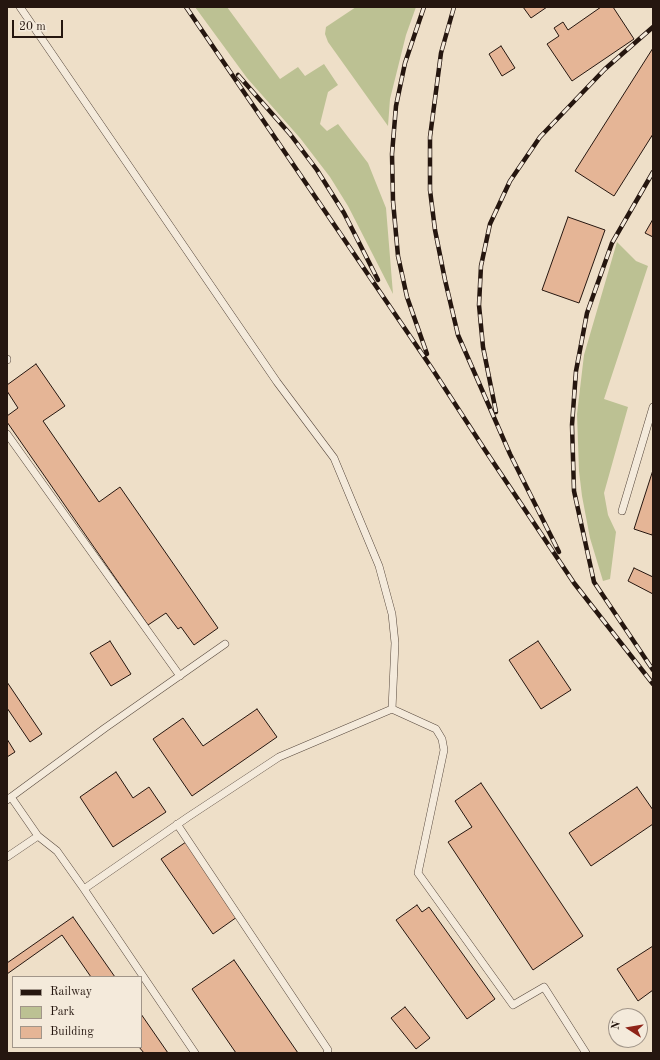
<!DOCTYPE html>
<style>
body{margin:0}
#map{position:relative;width:660px;height:1060px;overflow:hidden;background:#eedfc8;font-family:"Old Standard TT",serif}
canvas{display:block}
.frame{position:absolute;inset:0;border:8px solid #25160f;pointer-events:none}
.legend{position:absolute;left:12px;top:976px;width:130px;height:72px;box-sizing:border-box;background:#f4eadb;border:1px solid #a19589;margin:0;padding:5px 7px;list-style:none;font-size:12px;color:#25160f}
.legend li{display:flex;align-items:center;gap:8px;height:20px}
.legend b{width:20px;border:1px solid #a19589}
.north{position:absolute;left:608px;top:1008px;width:40px;height:40px;box-sizing:border-box;background:#f4eadb;border:1px solid #a19589;border-radius:50%;rotate:282deg;font-size:11px;font-weight:700;line-height:16px;text-align:center;color:#25160f}
.north::after{content:'';display:block;margin:auto;width:14px;height:18px;background:#8f2418;clip-path:polygon(50% 0,100% 100%,50% 72%,0 100%)}
.scale{position:absolute;left:12px;top:20px;width:51px;height:18px;box-sizing:border-box;border:2px solid #25160f;border-top:0;padding-left:5px;font-size:12px;line-height:14px;white-space:nowrap;color:#25160f;-webkit-text-stroke:3px #f4eadb;paint-order:stroke}
</style>
<div id="map">
<canvas width="660" height="1060"></canvas>
<div class="frame"></div>
<ul class="legend">
<li><b style="height:5px;background:#25160f"></b>Railway</li>
<li><b style="height:11px;background:#bcc193"></b>Park</li>
<li><b style="height:11px;background:#e5b596"></b>Building</li>
</ul>
<div class="north">N</div>
<div class="scale">20 m</div>
</div>
<script>
const ctx = document.querySelector('canvas').getContext('2d');
ctx.lineJoin = 'round';
function fillPath(path, color) {
  ctx.fillStyle = color;
  ctx.fill(path, 'evenodd');
}
function shape(rows) {
  const path = new Path2D();
  for (const r of rows) {
    path.moveTo(r[0], r[1]);
    for (let i = 2; i < r.length; i += 2) path.lineTo(r[i], r[i + 1]);
  }
  return path;
}
function stroke(path, color, width, dash) {
  ctx.strokeStyle = color;
  ctx.lineWidth = width;
  ctx.lineCap = dash ? 'butt' : 'round';
  ctx.setLineDash(dash || []);
  ctx.stroke(path);
}
const green = shape([
 [195,7,227,7,280,79,298,67,305,76,324,64,338,85,328,92,320,124,327,131,338,124,368,163,386,208,393,294,348,206,330,177,300,138,247,78],
 [356,7,416,7,406,35,390,99,388,126,328,42,325,34,326,27],
 [617,242,636,261,648,266,604,399,628,407,604,493,608,515,616,532,610,579,603,581,590,538,582,496,579,471,577,414,584,355]
]);
const building = shape([
 [523,7,547,7,531,18,523,7],
 [601,7,613,7,634,39,572,81,547,44,559,36,554,28,563,22,568,30,601,7],
 [501,46,515,68,502,76,489,54,501,46],
 [653,48,653,134,614,196,575,171,653,48],
 [568,217,605,230,579,303,542,290,568,217],
 [653,219,653,237,645,233,653,219],
 [36,364,65,406,43,421,99,502,120,487,218,628,194,645,181,627,178,629,166,613,148,625,7,422,7,416,18,408,7,391,7,385,36,364],
 [653,470,653,531,652,535,634,529,653,470],
 [634,568,653,577,653,594,628,581,634,568],
 [110,641,131,674,111,686,90,653,110,641],
 [538,641,571,690,541,709,509,660,538,641],
 [7,682,42,734,30,742,7,708,7,682],
 [257,709,277,737,192,796,153,739,183,718,203,746,257,709],
 [7,739,15,752,7,757,7,739],
 [116,772,133,798,149,787,166,812,113,847,80,797,116,772],
 [481,783,583,936,533,970,448,842,472,827,455,801,481,783],
 [637,787,653,810,653,824,591,866,569,833,637,787],
 [186,842,237,917,213,934,161,859,186,842],
 [417,905,422,912,429,907,495,999,467,1019,396,920,417,905],
 [73,917,115,977,91,977,62,935,7,974,7,963,73,917],
 [653,946,653,990,638,1001,617,969,653,946],
 [234,960,298,1053,236,1053,192,989,234,960],
 [405,1007,430,1038,416,1049,391,1018,405,1007],
 [141,1014,168,1053,144,1053,139,1047,141,1047,141,1014]
]);
const service = shape([
 [20,7,277,382,334,458,379,566,392,614,395,643,392,709],
 [7,359,7,360],
 [7,434,180,676],
 [622,511,653,407],
 [11,797,38,836],
 [7,800,105,728,225,644],
 [177,824,328,1050,327,1053],
 [7,857,38,836,57,851,84,889,188,817,279,757,392,709,436,729,442,739,444,750,418,873,513,1005,544,987,586,1053],
 [84,889,195,1053]
]);
const rail = shape([
 [186,7,431,367,485,450,574,583,653,684],
 [424,7,405,63,396,106,392,154,393,201,398,256,407,297,427,354],
 [454,7,441,53,430,137,430,190,435,230,445,280,458,335,510,454,559,552],
 [238,75,290,134,317,170,344,213,378,280],
 [653,172,612,243,587,313,576,371,572,425,574,491,594,582,653,670],
 [496,412,483,347,479,305,481,266,490,224,510,181,540,137,605,69,653,27]
]);
fillPath(green, '#bcc193');
fillPath(building, '#e5b596');
stroke(building, '#25160f', 1);
stroke(service, '#57483d', 8);
stroke(service, '#f4eadb', 7);
stroke(rail, '#25160f', 4.5);
stroke(rail, '#f4eadb', 3, [9]);
</script>
